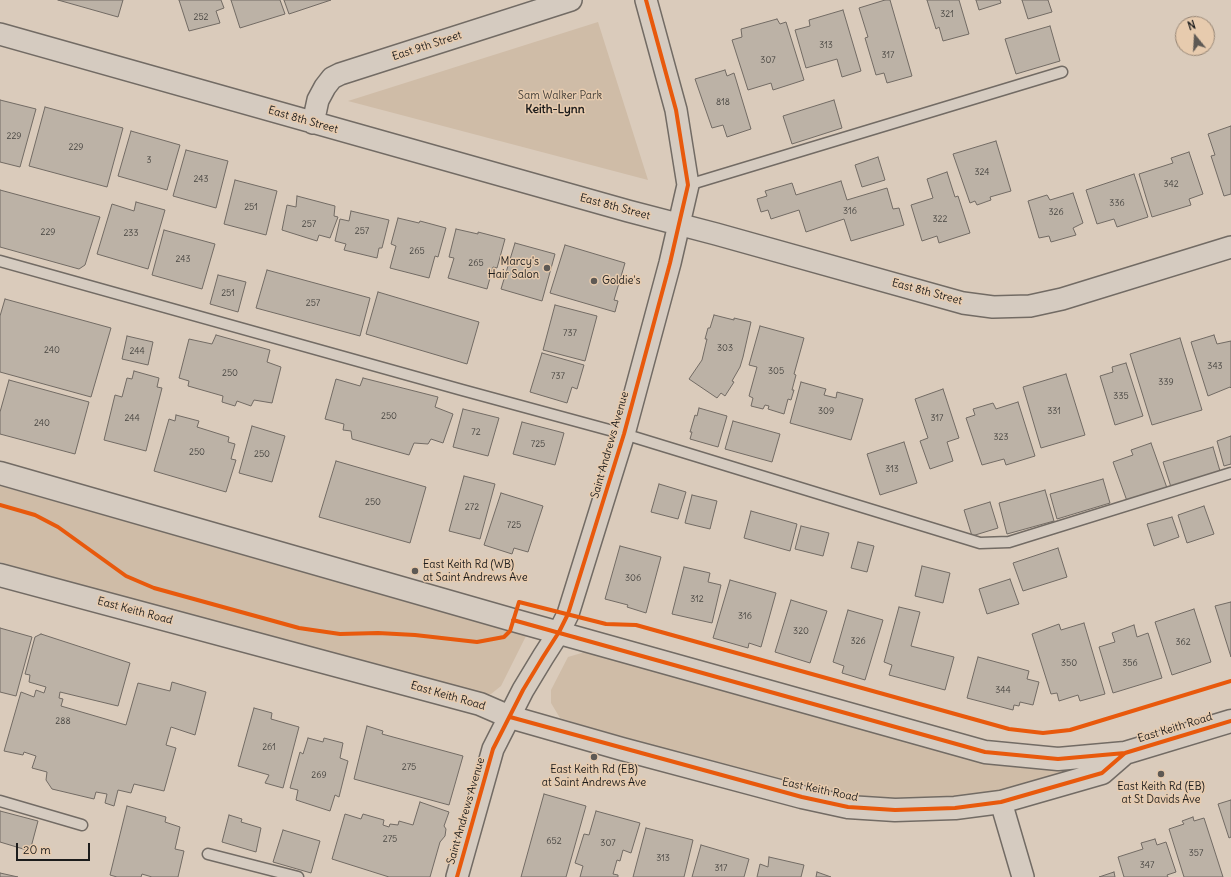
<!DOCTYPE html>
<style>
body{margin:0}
#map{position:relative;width:1231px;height:877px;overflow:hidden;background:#dacbbb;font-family:Delius,sans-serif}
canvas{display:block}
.north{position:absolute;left:1175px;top:16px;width:40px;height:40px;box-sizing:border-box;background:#e7cbae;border:1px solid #968574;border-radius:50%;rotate:342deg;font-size:11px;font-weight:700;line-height:16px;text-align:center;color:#1c1c1c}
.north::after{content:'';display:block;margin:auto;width:14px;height:18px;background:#5e5954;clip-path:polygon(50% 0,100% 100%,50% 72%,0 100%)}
.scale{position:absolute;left:16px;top:843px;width:74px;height:18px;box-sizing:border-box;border:2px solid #1c1c1c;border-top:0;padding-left:5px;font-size:12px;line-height:14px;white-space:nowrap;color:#1c1c1c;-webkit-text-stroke:3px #e7cbae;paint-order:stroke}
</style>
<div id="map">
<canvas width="1231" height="877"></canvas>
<div class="north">N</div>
<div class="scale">20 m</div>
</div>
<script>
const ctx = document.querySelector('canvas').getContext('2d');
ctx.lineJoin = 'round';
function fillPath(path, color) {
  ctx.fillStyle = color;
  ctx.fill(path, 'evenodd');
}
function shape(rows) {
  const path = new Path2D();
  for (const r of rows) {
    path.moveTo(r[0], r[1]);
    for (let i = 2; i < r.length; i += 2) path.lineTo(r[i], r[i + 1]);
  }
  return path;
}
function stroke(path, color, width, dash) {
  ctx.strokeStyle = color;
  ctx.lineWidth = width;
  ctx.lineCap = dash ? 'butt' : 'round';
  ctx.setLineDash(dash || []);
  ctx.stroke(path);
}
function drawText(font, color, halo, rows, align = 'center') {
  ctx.font = font + ' Delius,sans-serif';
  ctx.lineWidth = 3;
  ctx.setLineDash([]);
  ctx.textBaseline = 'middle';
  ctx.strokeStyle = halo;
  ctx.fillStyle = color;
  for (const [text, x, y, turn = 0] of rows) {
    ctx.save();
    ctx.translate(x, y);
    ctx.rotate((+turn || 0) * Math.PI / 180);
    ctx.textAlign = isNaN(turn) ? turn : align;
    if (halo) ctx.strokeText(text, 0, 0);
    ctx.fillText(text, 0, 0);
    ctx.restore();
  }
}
const green = shape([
 [598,22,648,180,348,101],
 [0,486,528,632,501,686,491,694,477,695,0,562],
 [585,652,941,750,1090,763,1046,778,980,795,912,800,858,797,814,790,585,726,560,718,551,703,551,690,568,657]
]);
const building = shape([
 [58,0,123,0,118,17,58,0],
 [179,0,221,0,224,8,216,11,220,23,189,31,179,0],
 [231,0,280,0,285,14,240,28,231,0],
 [284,0,331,0,289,14,284,0],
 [885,0,890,0,912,76,887,83,884,73,876,75,865,38,868,37,859,8,885,0],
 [927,0,959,0,969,34,943,41,939,27,936,29,927,0],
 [976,0,1000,0,1001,3,979,10,976,0],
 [1022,0,1048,0,1052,12,1028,19,1022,0],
 [843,10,861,71,842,77,837,59,806,68,795,30,810,26,809,20,843,10],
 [777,19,780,24,786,22,804,80,773,90,771,83,748,90,732,40,742,37,741,29,777,19],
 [1050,26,1060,61,1016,74,1005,39,1050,26],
 [725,70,727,76,734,73,751,129,727,137,723,125,712,128,695,79,725,70],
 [0,100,36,109,20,167,0,162,0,100],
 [834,100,842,128,792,144,783,116,834,100],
 [45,107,123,128,107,187,29,166,45,107],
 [1231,126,1231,194,1224,196,1211,156,1215,155,1208,134,1231,126],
 [131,131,180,145,167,190,118,176,131,131],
 [996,141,1011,191,990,197,991,200,977,205,975,201,970,203,953,154,996,141],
 [186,150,228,161,216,208,173,196,186,150],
 [1189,152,1203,194,1189,199,1191,205,1152,217,1139,174,1173,163,1171,158,1189,152],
 [878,157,885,180,862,187,855,165,878,157],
 [947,172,955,197,958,196,970,233,939,243,937,236,922,241,911,205,933,198,927,179,947,172],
 [1134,174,1148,217,1117,227,1114,219,1097,224,1086,190,1134,174],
 [235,180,277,191,266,235,224,224,235,180],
 [841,181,847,200,887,188,893,209,899,208,904,225,851,241,844,219,806,232,799,210,771,219,768,210,761,212,757,199,767,196,765,191,792,183,796,195,841,181],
 [0,190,100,217,85,265,79,269,0,247,0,190],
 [1073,193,1083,223,1073,228,1076,235,1051,242,1049,236,1039,238,1028,201,1047,195,1050,200,1073,193],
 [297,196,335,206,334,216,338,217,330,238,319,235,317,241,282,230,287,205,296,207,297,196],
 [136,202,165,210,148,269,97,254,112,204,134,211,136,202],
 [351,211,389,220,382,248,379,248,377,258,344,250,346,244,335,241,340,219,349,221,351,211],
 [398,218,419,223,420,221,446,228,438,257,435,256,429,278,390,268,396,246,391,244,398,218],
 [456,229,478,234,478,232,505,239,497,268,493,267,487,289,448,278,454,258,449,257,456,229],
 [164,230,215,244,202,289,152,275,164,230],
 [515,243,555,254,542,301,501,289,515,243],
 [565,245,625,263,614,300,618,301,615,312,550,293,565,245],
 [267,270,370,298,360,336,256,308,267,270],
 [218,275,246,282,238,312,210,304,218,275],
 [378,292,479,322,467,364,366,334,378,292],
 [5,299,111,328,91,397,0,372,0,316,5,299],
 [555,305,597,316,585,361,543,350,555,305],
 [714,315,734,320,734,318,751,322,743,357,740,367,732,381,734,382,725,396,721,393,717,398,689,379,702,360,707,339,705,339,708,328,710,328,714,315],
 [760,326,804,338,794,374,796,375,792,390,794,390,791,400,788,399,784,414,768,409,769,406,765,405,763,409,751,406,753,398,749,396,757,367,749,365,760,326],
 [216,335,270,350,267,362,281,367,272,403,254,400,251,406,237,401,235,406,222,402,223,396,188,386,189,381,179,378,189,339,212,344,216,335],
 [1214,335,1217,344,1231,341,1231,388,1230,387,1208,396,1191,342,1214,335],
 [127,336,153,342,148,365,122,359,127,336],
 [1180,338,1202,410,1152,425,1130,354,1180,338],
 [542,353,584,365,577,389,572,387,567,403,530,392,542,353],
 [1126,363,1143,416,1115,425,1100,376,1113,372,1112,367,1126,363],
 [134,371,159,378,157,387,162,388,146,451,104,440,115,395,122,397,127,378,132,379,134,371],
 [1066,374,1085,435,1041,448,1023,387,1066,374],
 [363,378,438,397,435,407,453,414,443,443,431,439,428,444,414,443,409,455,352,439,351,431,343,430,344,424,325,419,336,379,360,386,363,378],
 [9,380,89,402,75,454,0,434,0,412,9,380],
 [801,382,826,389,824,395,836,398,837,392,863,399,851,440,790,423,801,382],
 [943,389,959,438,947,442,953,461,930,469,920,441,928,438,915,399,943,389],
 [1018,402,1035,456,1006,465,1004,459,982,465,966,418,975,415,973,409,993,403,996,409,1018,402],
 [699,408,727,416,718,447,690,439,692,432,690,432,695,415,697,416,699,408],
 [463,409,499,418,488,456,453,447,463,409],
 [176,415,199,421,197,427,229,437,228,442,235,444,231,459,236,460,226,492,154,471,169,419,175,421,176,415],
 [733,421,780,434,772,462,725,449,733,421],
 [522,422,564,433,555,465,513,454,522,422],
 [252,426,285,436,272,482,239,473,252,426],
 [1231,436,1231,464,1224,466,1217,441,1231,436],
 [904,442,917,483,880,495,867,454,904,442],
 [1151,443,1167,488,1127,501,1113,462,1133,455,1131,450,1151,443],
 [1213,447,1220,471,1171,487,1163,462,1213,447],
 [336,461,426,487,410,543,319,517,336,461],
 [464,476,495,484,480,539,449,531,464,476],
 [1103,479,1110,503,1057,519,1050,494,1103,479],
 [659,484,686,492,678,519,651,512,659,484],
 [1045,490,1054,521,1007,534,999,503,1045,490],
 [501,493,543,506,528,552,514,548,512,554,484,545,501,493],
 [692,495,717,501,710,529,685,523,692,495],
 [990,502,998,528,972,536,964,510,990,502],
 [1204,506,1214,534,1187,543,1178,515,1204,506],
 [751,511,797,524,790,551,744,538,751,511],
 [1172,517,1179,537,1154,546,1147,524,1172,517],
 [801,526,829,533,823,556,795,549,801,526],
 [858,542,874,546,867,572,851,568,858,542],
 [620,546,661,557,646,613,627,607,628,605,605,599,620,546],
 [1058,548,1067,577,1023,591,1013,563,1058,548],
 [922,566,950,573,943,603,915,596,922,566],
 [684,567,710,573,708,582,721,585,712,623,672,614,684,567],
 [1010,579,1019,604,987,614,979,589,1010,579],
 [730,580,776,593,761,647,749,643,748,648,713,638,730,580],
 [791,600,827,611,810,663,775,652,791,600],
 [1231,602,1231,657,1215,606,1231,602],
 [899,607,920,612,911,646,954,657,945,690,889,675,892,665,884,662,899,607],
 [1194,609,1211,662,1172,675,1155,622,1194,609],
 [848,610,883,620,865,680,842,673,844,666,833,662,848,610],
 [1084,623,1105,694,1080,701,1078,695,1059,701,1057,693,1051,694,1032,634,1059,624,1061,630,1084,623],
 [1134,625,1137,637,1148,633,1162,678,1113,693,1099,647,1115,642,1112,633,1134,625],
 [0,628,32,637,16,696,0,692,0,628],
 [41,634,130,663,118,706,60,692,59,698,63,699,61,706,126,725,138,683,170,691,172,682,206,692,195,735,171,727,166,745,176,748,164,791,134,784,131,793,118,790,114,806,105,803,107,794,96,792,94,799,52,789,46,780,47,772,32,768,36,756,24,752,23,755,4,751,21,692,34,697,36,690,44,693,46,687,29,682,30,675,25,674,35,637,41,634],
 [978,657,1029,671,1027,679,1039,682,1033,705,1020,702,1019,706,1014,705,1013,710,967,698,978,657],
 [254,708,272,713,271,719,299,727,283,788,265,783,269,775,238,766,254,708],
 [367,726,383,731,382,734,463,756,449,805,354,779,367,726],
 [308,738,323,742,324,738,343,743,340,758,348,761,339,797,335,795,330,811,296,800,298,790,290,788,300,752,303,754,308,738],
 [544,794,586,806,566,877,521,877,544,794],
 [1231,800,1231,837,1229,838,1218,804,1231,800],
 [420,802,449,812,444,826,446,829,445,836,440,842,430,877,389,877,332,859,345,814,361,819,363,814,384,820,383,825,389,827,390,824,398,825,399,821,413,825,420,802],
 [127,806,166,817,165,822,180,827,175,849,184,851,178,877,152,877,142,874,141,877,117,877,110,875,127,806],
 [0,811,38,821,30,851,0,842,0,811],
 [596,811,640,823,631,853,623,850,620,861,617,860,613,874,618,875,618,877,580,877,583,866,575,863,584,834,589,835,596,811],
 [229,815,242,819,241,822,261,828,256,852,222,842,229,815],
 [1193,817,1194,821,1204,818,1223,877,1184,877,1169,829,1184,824,1182,821,1193,817],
 [646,828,693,840,684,877,633,877,646,828],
 [283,830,320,841,311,873,273,862,283,830],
 [1155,839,1157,845,1166,842,1176,872,1167,875,1168,877,1124,877,1118,857,1143,849,1141,843,1155,839],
 [701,845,749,859,744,877,692,877,701,845],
 [769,857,804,865,801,877,757,877,760,864,768,867,769,857],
 [817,872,831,877,816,877,817,872],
 [1114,872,1115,877,1099,877,1114,872],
 [0,873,18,877,0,877,0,873]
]);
const lane = shape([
 [688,185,1062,72],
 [0,261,462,390,624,434,980,543,1009,542,1231,473],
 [0,801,82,825],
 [208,854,298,877]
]);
const street = shape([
 [0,34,628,211,716,234,963,303,993,307,1030,306,1062,299,1231,247],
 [313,123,318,100,325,87,332,78,340,74,571,0],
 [1001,802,1023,877],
 [457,877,493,749,523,690,543,657,559,632,568,614,624,434,670,263,688,185,676,110,646,0]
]);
const secondary = shape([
 [0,473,513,620,985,752,1058,759,1125,753,1231,721],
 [0,575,480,704,510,717,622,749,802,797,848,807,895,810,955,808,1001,802,1102,773,1125,753]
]);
const cycleway = shape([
 [0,505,35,515,58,527,126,576,154,588,299,628,340,634,378,633,415,635,477,642,504,637,510,631,519,602,606,624,636,625,1009,729,1043,733,1070,730,1231,681],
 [513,620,985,752,1058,759,1125,753,1231,721],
 [510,717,802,797,848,807,895,810,955,808,1001,802,1102,773,1125,753],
 [457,877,493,749,523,690,543,657,559,632,568,614,624,434,670,263,688,185,676,110,646,0]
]);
const markers = [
 [547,268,4,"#5e5954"],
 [594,281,4,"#5e5954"],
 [415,571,4,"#5e5954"],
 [594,757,4,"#5e5954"],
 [1161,774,4,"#5e5954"]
];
const numberNames = [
 ["321",947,14],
 ["252",201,17],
 ["313",826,45],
 ["317",888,55],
 ["307",768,60],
 ["818",723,102],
 ["229",14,136],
 ["229",76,147],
 ["3",149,160],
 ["324",982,172],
 ["243",201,179],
 ["342",1171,184],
 ["336",1117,203],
 ["251",251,207],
 ["316",850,211],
 ["326",1056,212],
 ["322",940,219],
 ["257",309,224],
 ["257",362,231],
 ["229",48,232],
 ["233",131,233],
 ["265",417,251],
 ["243",183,259],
 ["265",476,263],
 ["251",228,293],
 ["257",313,303],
 ["737",570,333],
 ["303",725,348],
 ["240",52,350],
 ["244",137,351],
 ["343",1215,366],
 ["305",776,371],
 ["250",230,373],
 ["737",558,376],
 ["339",1166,382],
 ["335",1121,396],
 ["309",826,411],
 ["331",1054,411],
 ["250",389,416],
 ["244",132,418],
 ["317",937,418],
 ["240",42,423],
 ["72",476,432],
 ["323",1001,437],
 ["725",538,444],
 ["250",197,452],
 ["250",262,454],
 ["313",892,469],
 ["250",373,502],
 ["272",472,507],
 ["725",514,525],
 ["306",633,578],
 ["312",697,599],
 ["316",745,616],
 ["320",801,631],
 ["326",858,641],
 ["362",1183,642],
 ["350",1069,663],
 ["356",1130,663],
 ["344",1003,690],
 ["288",63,721],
 ["261",269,747],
 ["275",409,767],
 ["269",319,775],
 ["275",390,839],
 ["652",554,841],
 ["307",608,843],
 ["357",1196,853],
 ["313",663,858],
 ["347",1147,865],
 ["317",721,868]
];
const streetNames = [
 ["East 9th Street",427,46,-18],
 ["East 8th Street",303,120,16],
 ["East 8th Street",615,207,15],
 ["East 8th Street",927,292,15],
 ["Saint Andrews Avenue",610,445,-74],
 ["East Keith Road",135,611,15],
 ["East Keith Road",448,696,16],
 ["East Keith Road",1175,728,-17],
 ["East Keith Road",820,790,12],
 ["Saint Andrews Avenue",466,811,-74]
];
const parkNames = [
 ["Sam Walker Park",560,96]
];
const poiNames = [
 ["Marcy's",539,262,"right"],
 ["Hair Salon",539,275,"right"],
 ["Goldie's",602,281],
 ["East Keith Rd (WB)",423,565],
 ["at Saint Andrews Ave",423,578],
 ["East Keith Rd (EB)",594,770,"center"],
 ["at Saint Andrews Ave",594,783,"center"],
 ["East Keith Rd (EB)",1161,787,"center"],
 ["at St Davids Ave",1161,800,"center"]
];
const neighbourhoodNames = [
 ["Keith-Lynn",555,110]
];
fillPath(green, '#cfbca7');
fillPath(building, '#bcb2a6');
stroke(building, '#726b64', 1);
stroke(lane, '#726b64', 13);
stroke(street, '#726b64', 24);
stroke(secondary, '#726b64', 25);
stroke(lane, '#d5cbc0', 10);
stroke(street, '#d5cbc0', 21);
stroke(secondary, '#d5cbc0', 22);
stroke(cycleway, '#e8590c', 4);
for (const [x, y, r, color] of markers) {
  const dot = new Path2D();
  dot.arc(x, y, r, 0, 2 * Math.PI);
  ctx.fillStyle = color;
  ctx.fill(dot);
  stroke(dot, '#e7cbae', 1.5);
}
drawText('9px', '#44423e', null, numberNames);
drawText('11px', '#1c1c1c', '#e7cbae', streetNames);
drawText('11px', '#46413a', '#e7cbae', parkNames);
drawText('11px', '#1c1c1c', '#e7cbae', poiNames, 'left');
drawText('bold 12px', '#1c1c1c', '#e7cbae', neighbourhoodNames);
</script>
